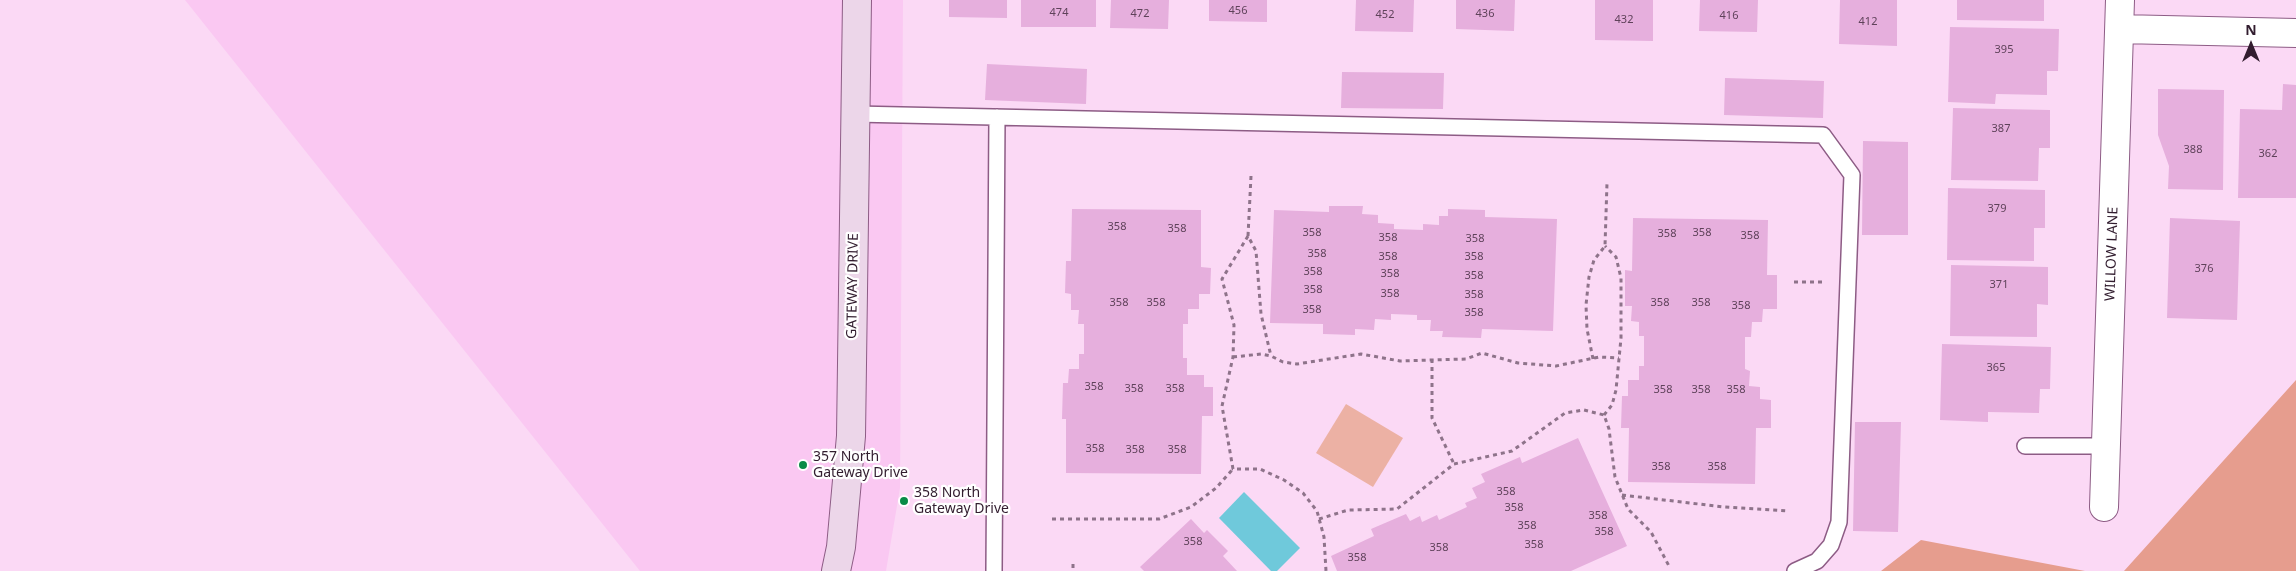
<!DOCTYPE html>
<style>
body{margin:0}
#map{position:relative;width:2296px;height:571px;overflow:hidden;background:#fbd9f5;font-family:"Noto Sans",sans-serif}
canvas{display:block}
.north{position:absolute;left:2226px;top:20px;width:50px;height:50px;-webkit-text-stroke:4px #fff;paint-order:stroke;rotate:0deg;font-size:14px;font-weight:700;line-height:20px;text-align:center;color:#321d2f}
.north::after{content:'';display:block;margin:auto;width:18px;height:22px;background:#321d2f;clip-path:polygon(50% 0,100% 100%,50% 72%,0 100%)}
</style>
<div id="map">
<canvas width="2296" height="571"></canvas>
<div class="north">N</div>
</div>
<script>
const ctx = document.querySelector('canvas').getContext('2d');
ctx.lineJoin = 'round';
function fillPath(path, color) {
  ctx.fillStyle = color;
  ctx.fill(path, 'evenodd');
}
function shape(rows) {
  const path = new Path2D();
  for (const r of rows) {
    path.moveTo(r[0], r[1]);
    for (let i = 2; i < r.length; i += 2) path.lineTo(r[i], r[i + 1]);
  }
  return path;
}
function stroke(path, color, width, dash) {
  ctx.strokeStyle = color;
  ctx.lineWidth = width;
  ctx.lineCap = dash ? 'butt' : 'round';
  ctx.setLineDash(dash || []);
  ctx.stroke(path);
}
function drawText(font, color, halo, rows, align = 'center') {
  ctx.font = font + ' "Noto Sans",sans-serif';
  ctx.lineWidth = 4.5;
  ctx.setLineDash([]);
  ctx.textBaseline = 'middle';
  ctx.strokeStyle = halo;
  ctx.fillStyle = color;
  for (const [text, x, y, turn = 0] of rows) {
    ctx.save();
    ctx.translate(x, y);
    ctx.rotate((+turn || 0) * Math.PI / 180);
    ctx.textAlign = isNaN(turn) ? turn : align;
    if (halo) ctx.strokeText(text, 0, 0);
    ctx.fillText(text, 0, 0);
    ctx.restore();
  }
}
const built = shape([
 [185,0,903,0,900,488,886,571,640,571]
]);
const green = shape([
 [1346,404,1403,438,1373,487,1316,453]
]);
const forest = shape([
 [2296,380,2296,571,2124,571],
 [1921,540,2085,571,1881,571]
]);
const water = shape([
 [1244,492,1300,548,1277,571,1271,571,1219,518]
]);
const building = shape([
 [949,0,1007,0,1007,18,949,17],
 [1021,0,1096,0,1096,27,1021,27],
 [1111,0,1169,0,1168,29,1110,28],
 [1209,0,1267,0,1267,22,1209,21],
 [1356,0,1414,0,1413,32,1355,31],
 [1456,0,1515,0,1514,31,1456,29],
 [1595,0,1653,0,1653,41,1595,40],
 [1700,0,1758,0,1757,32,1699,31],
 [1840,0,1897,0,1897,46,1839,44],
 [1957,0,2044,0,2044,21,1957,20],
 [1950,27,2059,29,2058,71,2047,71,2047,95,1996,94,1995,104,1948,102],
 [987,64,1087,69,1086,104,985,100],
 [1342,72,1444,73,1443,109,1341,108],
 [1725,78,1824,81,1823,118,1724,115],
 [2283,84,2296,85,2296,198,2238,198,2240,109,2282,110],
 [2158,89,2224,90,2223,190,2168,189,2169,166,2158,135],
 [1953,108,2050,110,2050,148,2039,148,2038,181,1951,180],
 [1863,141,1908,142,1908,235,1862,235],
 [1948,188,2045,190,2045,228,2034,228,2034,261,1947,260],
 [1329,206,1363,206,1362,214,1378,215,1378,223,1394,224,1394,229,1423,230,1423,224,1439,225,1439,216,1448,216,1448,209,1485,210,1485,217,1557,219,1553,331,1482,329,1481,338,1442,337,1443,331,1430,331,1431,320,1417,320,1417,315,1391,314,1391,320,1375,319,1374,330,1355,329,1355,335,1323,334,1323,324,1270,323,1274,210,1329,212],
 [1072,209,1201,210,1201,267,1211,268,1210,294,1199,294,1199,309,1188,309,1188,324,1183,324,1183,358,1187,358,1187,375,1204,375,1204,387,1213,387,1213,416,1202,416,1201,474,1066,473,1066,419,1062,419,1063,383,1068,383,1069,369,1079,369,1079,354,1084,354,1084,324,1078,324,1079,310,1071,310,1071,294,1065,293,1066,261,1071,261],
 [1633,218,1768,220,1767,275,1777,275,1777,309,1763,309,1762,322,1752,322,1751,337,1745,337,1745,369,1750,371,1749,386,1760,387,1760,399,1771,400,1771,428,1756,428,1755,484,1628,482,1629,428,1621,428,1622,396,1628,396,1628,380,1639,380,1639,366,1644,366,1644,336,1639,336,1639,322,1631,321,1632,306,1625,306,1625,270,1632,271],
 [2170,218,2240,221,2237,320,2167,318],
 [1951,265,2048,267,2048,305,2037,304,2037,337,1950,336],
 [1942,344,2051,347,2050,389,2040,389,2039,413,1988,412,1988,422,1940,420],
 [1855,422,1901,422,1898,532,1853,531],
 [1578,438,1627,546,1571,571,1337,571,1331,556,1374,536,1371,529,1406,514,1410,521,1420,516,1422,522,1437,515,1439,520,1467,507,1465,503,1477,498,1472,488,1485,482,1481,474,1520,457,1522,463],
 [1191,519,1204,533,1207,530,1228,551,1223,556,1237,571,1144,571,1140,567]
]);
const path = shape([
 [1251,176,1248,236,1256,251,1261,314,1271,356],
 [1248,236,1222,279,1234,325,1233,357,1222,406,1233,469,1260,469,1284,480,1303,493,1317,511,1324,537,1326,571],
 [1794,282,1823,282],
 [1233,357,1261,354,1271,356,1283,362,1297,364,1361,354,1400,361,1466,359,1482,353,1518,363,1556,366,1599,357,1619,358],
 [1432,359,1432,418,1454,464],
 [1593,359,1587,329,1586,305,1589,277,1594,260,1605,246,1607,183],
 [1604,415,1612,405,1616,390,1621,338,1621,278,1616,257,1605,246],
 [1622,495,1724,507,1789,511],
 [1052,519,1159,519,1191,507,1216,488,1233,469],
 [1319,519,1348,510,1397,509,1454,464,1512,451,1565,413,1584,410,1604,415,1609,429,1615,477,1628,509,1651,532,1669,566],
 [1073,564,1073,571]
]);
const lane = shape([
 [855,114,1823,135,1852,175,1839,522,1831,545,1817,561,1795,571],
 [2025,446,2106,446],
 [994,571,997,117]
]);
const street = shape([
 [2120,29,2296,33],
 [2104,507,2120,0]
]);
const secondary = shape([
 [836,571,841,547,851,436,857,0]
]);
const markers = [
 [803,465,5,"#098b47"],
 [904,501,5,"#098b47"]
];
const numberNames = [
 ["456",1238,11],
 ["474",1059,13],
 ["472",1140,14],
 ["436",1485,14],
 ["452",1385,15],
 ["416",1729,16],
 ["432",1624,20],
 ["412",1868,22],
 ["395",2004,50],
 ["387",2001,129],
 ["388",2193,150],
 ["362",2268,154],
 ["379",1997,209],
 ["358",1117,227],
 ["358",1177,229],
 ["358",1312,233],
 ["358",1702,233],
 ["358",1667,234],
 ["358",1750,236],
 ["358",1388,238],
 ["358",1475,239],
 ["358",1317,254],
 ["358",1388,257],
 ["358",1474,257],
 ["376",2204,269],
 ["358",1313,272],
 ["358",1390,274],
 ["358",1474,276],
 ["371",1999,285],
 ["358",1313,290],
 ["358",1390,294],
 ["358",1474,295],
 ["358",1119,303],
 ["358",1156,303],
 ["358",1660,303],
 ["358",1701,303],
 ["358",1741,306],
 ["358",1312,310],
 ["358",1474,313],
 ["365",1996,368],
 ["358",1094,387],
 ["358",1134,389],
 ["358",1175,389],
 ["358",1663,390],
 ["358",1701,390],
 ["358",1736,390],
 ["358",1095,449],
 ["358",1135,450],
 ["358",1177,450],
 ["358",1661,467],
 ["358",1717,467],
 ["358",1506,492],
 ["358",1514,508],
 ["358",1598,516],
 ["358",1527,526],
 ["358",1604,532],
 ["358",1193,542],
 ["358",1534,545],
 ["358",1439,548],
 ["358",1357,558]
];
const streetNames = [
 ["WILLOW LANE",2112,254,-88],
 ["GATEWAY DRIVE",853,286,-89]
];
const poiNames = [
 ["357 North",813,457],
 ["Gateway Drive",813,473],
 ["358 North",914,493],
 ["Gateway Drive",914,509]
];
fillPath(built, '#fac8f2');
fillPath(green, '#ecb1a4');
fillPath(forest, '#e69d8e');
fillPath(water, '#6fc9db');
fillPath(building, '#e6afdd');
stroke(lane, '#8d5c85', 18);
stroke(street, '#8d5c85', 30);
stroke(secondary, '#8d5c85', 30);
stroke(path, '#8e738a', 3, [4, 4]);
stroke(lane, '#fff', 15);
stroke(street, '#fff', 28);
stroke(secondary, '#ecd6e9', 28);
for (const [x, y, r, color] of markers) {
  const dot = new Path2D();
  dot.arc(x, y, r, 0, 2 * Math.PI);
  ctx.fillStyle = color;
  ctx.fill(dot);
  stroke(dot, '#fff', 2);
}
drawText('11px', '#5f425a', null, numberNames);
drawText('14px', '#321d2f', '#fff', streetNames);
drawText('14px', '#321d2f', '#fff', poiNames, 'left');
</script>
